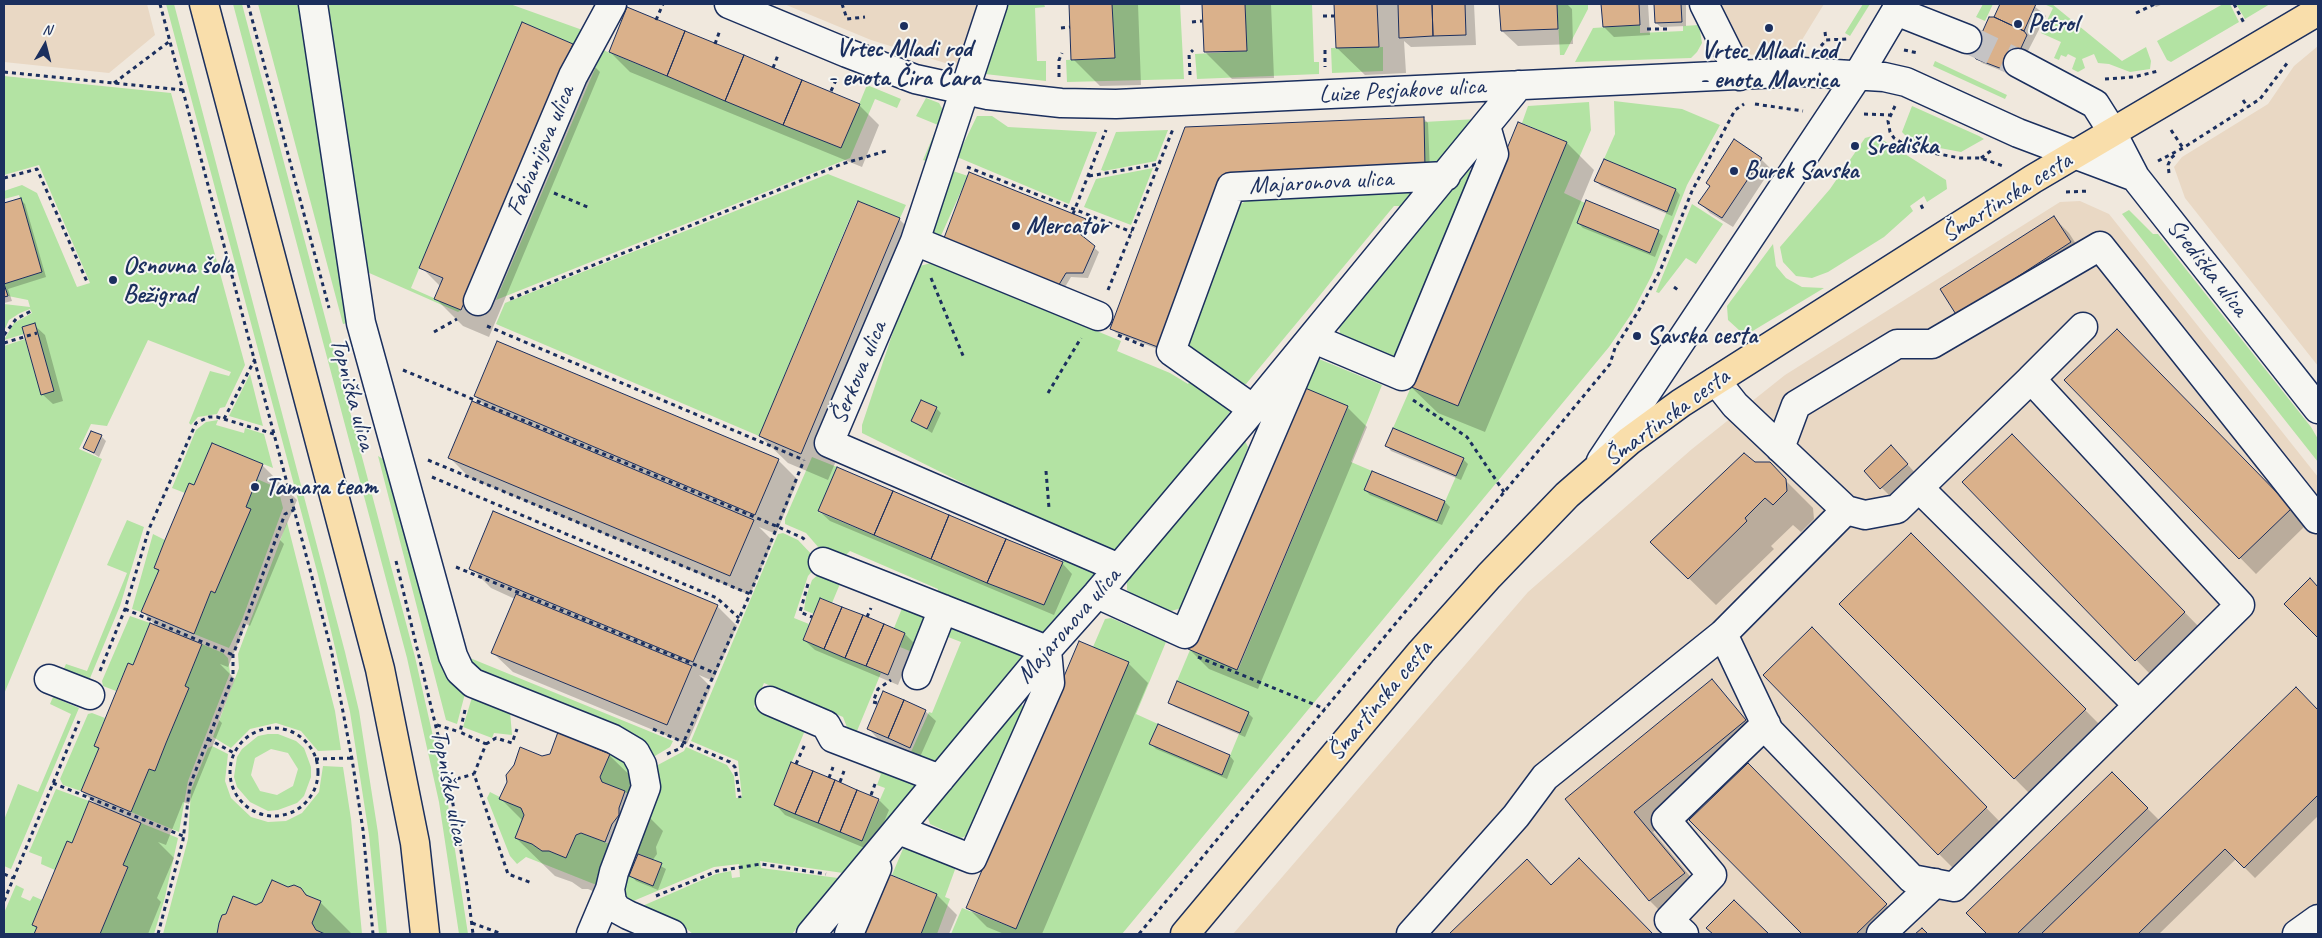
<!DOCTYPE html>
<meta charset="utf-8">
<style>
body{margin:0}
#map{position:relative;width:2322px;height:938px;overflow:hidden;background:#f0e8dd;font-family:Caveat,sans-serif}
canvas{display:block}
.frame{position:absolute;inset:0;border:5px solid #1b2f5e;pointer-events:none}
.north{position:absolute;left:20px;top:20px;width:50px;height:50px;-webkit-text-stroke:4px #f6f6f2;paint-order:stroke;rotate:8deg;font-size:14px;font-weight:700;line-height:20px;text-align:center;color:#1b2f5e}
.north::after{content:'';display:block;margin:auto;width:18px;height:22px;background:#1b2f5e;clip-path:polygon(50% 0,100% 100%,50% 72%,0 100%)}
</style>
<div id="map">
<canvas width="2322" height="938"></canvas>
<div class="frame"></div>
<div class="north">N</div>
</div>
<script>
const ctx = document.querySelector('canvas').getContext('2d');
ctx.lineJoin = 'round';
function fillPath(path, color) {
  ctx.fillStyle = color;
  ctx.fill(path, 'evenodd');
}
function shape(rows) {
  const path = new Path2D();
  for (const r of rows) {
    if (r.length === 3) {
      path.moveTo(r[0] + r[2], r[1]);
      path.arc(r[0], r[1], r[2], 0, 2 * Math.PI);
      continue;
    }
    path.moveTo(r[0], r[1]);
    for (let i = 2; i < r.length; i += 2) path.lineTo(r[i], r[i + 1]);
  }
  return path;
}
function stroke(path, color, width, dash) {
  ctx.strokeStyle = color;
  ctx.lineWidth = width;
  ctx.lineCap = dash ? 'butt' : 'round';
  ctx.setLineDash(dash || []);
  ctx.stroke(path);
}
function drawText(font, color, halo, rows, align = 'center') {
  ctx.font = font + ' Caveat,sans-serif';
  ctx.lineWidth = 4;
  ctx.setLineDash([]);
  ctx.textBaseline = 'middle';
  ctx.strokeStyle = halo;
  ctx.fillStyle = color;
  for (const [text, x, y, turn = 0] of rows) {
    ctx.save();
    ctx.translate(x, y);
    ctx.rotate((+turn || 0) * Math.PI / 180);
    ctx.textAlign = isNaN(turn) ? turn : align;
    if (halo) ctx.strokeText(text, 0, 0);
    ctx.fillText(text, 0, 0);
    ctx.restore();
  }
}
const built = shape([
 [4,4,147,4,155,35,109,73,4,62],
 [784,4,978,4,958,67,871,40],
 [1716,4,1824,4,1794,53,1743,55],
 [2318,46,2318,366,2185,198,2174,167,2182,157,2268,104,2294,66],
 [2080,201,2109,214,2318,477,2318,934,1233,934,1528,592,1692,449,1785,375,2060,202]
]);
const green = shape([
 [166,4,174,4,345,652,359,711,378,833,387,934,379,934,369,835,350,712,318,575],
 [233,4,242,4,415,657,447,798,468,934,459,934,439,802,407,658],
 [258,4,302,4,351,322,343,324],
 [324,4,510,4,588,32,577,43,573,44,522,22,411,288,461,310,458,312,367,272],
 [1001,4,1044,4,1045,7,1035,8,1037,61,1046,61,1046,81,985,74,984,70],
 [1112,4,1180,4,1184,79,1067,82,1066,60,1115,58],
 [1245,4,1312,4,1314,62,1319,62,1319,74,1197,79,1195,54,1247,51],
 [1557,4,1588,4,1588,9,1564,55,1560,55],
 [1863,4,1870,4,1850,36,1845,33],
 [1983,4,1993,4,1985,21,1976,17],
 [2044,4,2052,4,2122,61,2146,47,2151,61,2150,69,2130,72,2109,64,2098,63,2094,54,2082,59,2085,68,2078,72,2072,69,2076,58,2068,54,2066,57,2061,55,2059,60,2054,58,2061,42,2041,33,2053,8],
 [2223,4,2230,4,2239,22,2171,62,2167,60,2157,41],
 [2236,4,2270,4,2245,19],
 [1640,25,1640,33,1683,31,1683,26,1699,25,1702,43,1697,52,1691,58,1575,62,1593,28],
 [1383,47,1383,71,1332,73,1331,48],
 [603,50,841,148,867,85,901,99,897,108,875,99,850,158,496,300],
 [1935,61,2007,95,2005,99,1933,66],
 [4,76,171,93,245,365,225,407,220,408,217,414,198,417,191,425,189,423,210,371,229,376,231,372,148,340,107,426,91,424,79,449,102,459,4,694,4,346,25,339,41,394,35,323,22,327,24,334,4,340,14,323,32,313,30,309,20,313,9,320,4,331,4,304,30,307,28,300,8,296,4,284,42,272,19,195,4,199,4,191,22,185,37,193,77,287,90,283,39,165,4,175],
 [926,98,939,103,944,112,928,162,923,160,938,125,916,116],
 [1614,101,1682,109,1720,125,1687,185,1652,275,1632,313,1609,347,1122,934,951,934,962,908,1016,929,1093,647,1105,619,1111,618,1166,642,1136,714,1158,724,1149,744,1222,775,1248,712,1177,681,1190,650,1238,670,1348,407,1301,387,1314,357,1382,385,1351,462,1372,471,1364,490,1437,520,1464,458,1393,428,1411,387,1458,405,1567,142,1522,123,1528,106,1589,102,1591,130,1564,193,1585,203,1577,223,1650,253,1676,189,1604,159,1615,134],
 [1912,106,1979,136,1984,139,1961,152,1913,143,1902,132],
 [977,116,992,116,1008,127,1097,132,1069,204,957,157],
 [1477,119,1439,164,1425,164,1424,122],
 [1168,130,1156,161,1104,171,1101,170,1116,132],
 [1872,136,1878,137,1946,180,1947,189,1927,202,1924,196,1910,206,1913,211,1884,237,1828,272,1812,278,1796,276,1783,262,1780,247,1830,189,1865,138],
 [1153,168,1131,225,1084,207,1096,179],
 [1465,168,1472,171,1396,355,1392,359,1340,336,1339,321],
 [947,169,968,176,939,240,930,229],
 [828,174,906,205,900,218,857,201,759,436,496,324,505,303],
 [1415,191,1409,206,1394,206,1246,384,1229,386,1186,347,1239,205,1253,197],
 [1692,204,1723,224,1696,264,1686,258,1659,293,1656,292],
 [2129,210,2153,234,2158,234,2311,427,2318,439,2318,462,2122,214],
 [1773,244,1776,266,1786,278,1802,287,1824,288,1751,332,1740,331,1728,320,1727,306],
 [931,263,1121,341,1117,351,1170,373,1188,384,1195,375,1235,405,1123,553,1108,555,862,433,862,425,913,272,920,266],
 [921,400,937,407,927,428,911,421],
 [250,374,263,426,229,416],
 [218,420,216,425,244,433,245,428,264,434,273,468,212,443,194,485,185,493,172,488,196,430,206,422],
 [1244,439,1248,447,1246,453,1182,608,1171,611,1133,597,1127,590,1127,573],
 [378,456,395,466,466,690,457,724,446,720],
 [812,457,837,467,818,512,987,583,1044,605,1064,559,1097,571,1043,638,937,593,938,589,850,551,842,559,819,548,806,533,785,524,785,519],
 [257,479,278,488,283,508,242,620,229,648,194,634,211,591,215,593,250,509,246,507],
 [127,520,144,527,120,606,88,683,62,673,66,664,87,671,127,573,107,565],
 [287,522,335,711,341,750,318,751,301,731,276,723,250,729,231,748,213,737,239,668,238,654],
 [783,533,798,540,816,559,815,568,808,576,794,618,809,624,803,640,881,673,857,731,911,752,929,712,932,713,961,642,943,635,945,622,1026,651,932,766,850,735,843,717,764,683,754,707,806,728,774,805,862,841,885,788,877,785,881,774,875,771,879,767,919,782,843,873,760,861,761,868,838,878,792,934,693,934,683,926,640,907,716,874,731,871,732,878,740,877,739,864,714,867,631,902,623,891,629,861,635,863,630,876,653,885,662,863,632,851,654,767,684,751,686,747,727,765,734,776,736,798,742,797,738,761,691,741,778,534],
 [153,534,165,540,154,568,159,570,141,612,132,609],
 [822,571,842,579,832,603,821,598,814,614,804,610,806,597,812,580],
 [903,606,930,612,912,652,900,647,905,633,894,628],
 [130,616,150,623,133,665,128,663,116,691,103,686,102,681],
 [202,644,223,653,228,658,230,673,188,781,179,832,131,812,149,769,155,771,166,743,189,688,185,686],
 [470,658,673,741,670,747,655,756,650,755,481,675,467,661],
 [473,694,510,711,512,735,494,733,492,738,463,727],
 [53,697,79,708,11,869,4,866,4,820,18,784,38,792,71,714,50,704],
 [1020,703,1024,707,1024,710,971,834,961,838,930,824,927,815],
 [92,713,105,718,94,746,99,748,81,791,63,785,60,779,88,714],
 [268,734,278,734,296,741,304,748,311,767,311,777,304,796,297,803,278,810,268,811,250,802,237,787,234,777,237,757,242,749,258,736],
 [271,749,288,753,298,769,293,786,277,795,260,791,251,775,255,758],
 [212,746,228,754,225,781,231,798,251,817,268,822,286,821,302,813,319,792,323,766,343,767,351,819,362,934,325,934,316,930,312,923,321,901,306,895,301,888,294,885,288,887,272,880,262,902,256,905,233,896,226,914,222,915,219,923,217,934,163,934,188,839,191,790,208,748],
 [612,750,633,770,631,795,602,782,600,777],
 [56,789,89,801,72,843,55,870,41,864,42,857,29,852],
 [490,792,521,808,524,815,515,838,532,844,542,851,549,851,566,858,576,835,581,833,612,845,599,886,526,857,517,864,510,856,487,798],
 [141,823,178,838,165,897,154,934,100,934,128,868,123,865],
 [905,844,957,864,945,897,950,899,937,934,921,934,937,894,892,875],
 [16,885,24,889,21,897,30,901,33,896,42,900,32,925,37,927,34,934,4,934,4,913]
]);
const shadow = shape([
 [1070,4,1138,4,1141,85,1100,86,1073,59],
 [1203,4,1271,4,1274,78,1232,79,1205,52],
 [1335,4,1474,4,1476,45,1411,47,1404,41,1406,73,1365,75,1337,48],
 [1501,4,1567,4,1572,9,1573,44,1518,46,1502,31],
 [1603,4,1648,4,1650,35,1614,37,1604,27],
 [1656,4,1686,4,1686,26,1661,27,1656,23],
 [2001,4,2032,4,2046,16,2015,76,1982,63,1977,58],
 [2153,4,2163,4,2156,7],
 [573,45,600,72,489,337,463,326,436,299,441,287,421,267],
 [610,52,859,105,879,125,862,167,630,72],
 [1423,118,1428,123,1430,172,1229,182,1168,353,1116,333,1112,329,1185,129],
 [1519,123,1567,143,1594,170,1485,432,1438,413,1410,386],
 [1761,159,1771,169,1733,227,1710,213,1700,203,1711,187],
 [970,174,1086,220,1090,225,1084,239,1099,252,1088,278,1071,277,1062,292],
 [1596,181,1676,190,1680,195,1672,216,1601,186],
 [20,199,25,204,46,277,8,289,12,301,4,303,4,204],
 [2054,218,2069,233,2085,258,1958,315],
 [899,219,926,246,828,480,788,463,760,436],
 [1578,223,1658,232,1663,236,1655,257,1583,228],
 [34,325,45,335,63,401,53,404,42,394],
 [2117,331,2306,525,2256,574,2066,380],
 [475,396,778,460,798,480,776,534,759,527,773,541,750,595,470,478,450,458,489,410],
 [1347,407,1367,427,1258,689,1209,669,1189,649],
 [936,408,941,413,932,433,913,421],
 [101,436,106,441,99,457,85,448],
 [212,445,262,465,297,500,280,540,284,544,250,626,246,624,228,667,220,664,235,679,219,720,222,723,189,804,183,802,166,845,158,842,174,858,157,898,161,902,148,934,35,934,37,929,33,925,72,845,98,806,82,791,99,750,95,746,133,666,159,629,143,612,159,572,155,568,195,487],
 [1387,446,1463,459,1468,464,1461,480,1391,451],
 [2027,451,2200,628,2151,675,1963,482],
 [1901,457,1917,475,1892,498,1865,471],
 [1755,463,1769,464,1813,508,1814,519,1801,532,1793,525,1771,546,1774,549,1716,605,1652,542],
 [1373,472,1445,502,1450,507,1442,525,1370,495,1365,490],
 [819,511,1062,563,1072,574,1054,615,830,521],
 [1911,535,2100,725,2030,794,1841,604],
 [471,568,717,606,737,626,713,681,699,675,711,687,687,744,513,672,493,653,515,599,491,588],
 [905,634,915,644,898,685,815,650,804,640],
 [1827,644,2001,823,1954,869,1939,854],
 [1128,663,1148,683,1042,934,1004,934,987,927,967,907],
 [1711,681,1765,741,1653,832,1704,893,1670,921,1650,901,1567,799],
 [2296,689,2318,712,2318,816,2255,878,2236,859,2159,934,1988,934,1968,913,2112,773,2160,821],
 [1170,702,1248,713,1253,718,1245,737,1175,707],
 [925,711,936,721,920,757,878,739,868,728],
 [1158,726,1230,756,1234,761,1227,779,1156,749,1151,744],
 [582,740,609,755,648,793,641,809,663,831,656,847,657,854,652,861,666,869,658,890,636,881,631,875,620,870,605,896,588,889,582,889,572,882,555,876,516,838,523,821,501,799,542,758],
 [792,764,879,800,889,810,872,851,785,815,775,804],
 [1748,764,1906,925,1896,934,1803,934,1691,820],
 [1527,861,1552,886,1599,880,1652,934,1451,934],
 [887,874,937,895,957,915,949,934,862,934],
 [288,888,301,889,310,898,320,902,352,934,219,934,221,930],
 [1734,902,1767,934,1714,934,1708,928]
]);
const building = shape([
 [1069,4,1112,4,1115,58,1071,60,1069,4],
 [1202,4,1245,4,1247,51,1204,52,1202,4],
 [1334,4,1377,4,1379,47,1336,48,1334,4],
 [1398,4,1432,4,1433,36,1399,38,1398,4],
 [1432,4,1465,4,1466,35,1433,36,1432,4],
 [1499,4,1557,4,1558,29,1501,31,1499,4],
 [1601,4,1639,4,1640,25,1603,27,1601,4],
 [1654,4,1681,4,1682,22,1655,23,1654,4],
 [2000,4,2036,4,2024,31,1994,17,2000,4],
 [627,7,685,31,667,76,609,52,627,7],
 [1989,17,1994,17,2024,31,2027,35,2010,72,1976,59,1972,55,1989,17],
 [522,22,573,44,461,310,434,299,443,278,419,268,522,22],
 [685,31,744,55,725,101,667,76,685,31],
 [744,55,802,80,783,125,725,101,744,55],
 [802,80,860,104,841,148,783,125,802,80],
 [1424,117,1425,168,1224,177,1163,349,1110,329,1185,127,1424,117],
 [1518,122,1567,142,1458,406,1409,386,1518,122],
 [1734,139,1762,158,1722,218,1698,203,1710,186,1706,183,1734,139],
 [1604,159,1676,189,1667,212,1594,181,1604,159],
 [969,172,1086,219,1080,234,1095,246,1083,273,1066,273,1057,288,944,238,969,172],
 [21,198,42,272,4,284,8,296,4,297,4,203,21,198],
 [1586,200,1659,230,1650,253,1577,223,1586,200],
 [858,201,900,218,801,454,759,436,858,201],
 [2054,216,2071,242,1957,316,1940,289,2054,216],
 [35,323,54,391,41,395,22,327,35,323],
 [2117,329,2292,508,2239,559,2064,380,2117,329],
 [497,341,779,459,755,515,474,396,497,341],
 [1298,385,1348,406,1237,670,1188,649,1298,385],
 [921,400,937,407,927,429,911,421,921,400],
 [472,401,754,520,730,576,448,458,472,401],
 [1393,428,1464,458,1456,476,1385,446,1393,428],
 [91,431,102,435,94,453,83,448,91,431],
 [2012,434,2185,612,2135,661,1962,482,2012,434],
 [212,443,263,464,246,507,251,509,215,593,211,591,194,634,141,612,159,570,154,568,165,540,189,483,194,485,212,443],
 [1891,445,1908,464,1880,489,1864,471,1891,445],
 [1744,453,1755,462,1770,462,1786,479,1787,491,1773,505,1765,498,1745,518,1747,521,1688,579,1650,542,1744,453],
 [837,467,893,491,874,535,818,511,837,467],
 [1372,471,1445,501,1437,521,1364,490,1372,471],
 [893,491,949,515,931,559,874,535,893,491],
 [493,511,718,605,693,662,469,569,493,511],
 [949,515,1006,539,987,583,931,559,949,515],
 [1911,533,2086,709,2014,779,1839,604,1911,533],
 [1006,539,1063,562,1044,605,987,583,1006,539],
 [2310,578,2318,587,2318,638,2284,604,2310,578],
 [516,594,692,666,667,725,491,653,516,594],
 [820,598,842,607,824,649,803,640,820,598],
 [842,607,863,615,845,658,824,649,842,607],
 [863,615,884,624,866,666,845,658,863,615],
 [150,623,202,644,185,686,189,688,166,743,155,771,149,769,131,812,81,791,99,748,94,746,128,663,133,665,150,623],
 [884,624,905,633,888,675,866,666,884,624],
 [1812,627,1987,807,1938,855,1763,675,1812,627],
 [1079,641,1129,662,1016,929,966,908,1079,641],
 [1712,679,1746,720,1634,812,1685,873,1649,901,1565,799,1712,679],
 [1177,681,1249,712,1240,733,1168,703,1177,681],
 [2296,687,2318,710,2318,795,2244,868,2225,849,2138,934,2041,934,2296,687],
 [883,691,904,700,888,738,867,729,883,691],
 [904,700,926,710,910,748,888,738,904,700],
 [1158,724,1230,755,1222,775,1149,744,1158,724],
 [558,732,589,742,593,747,610,754,600,777,602,782,625,791,619,808,619,815,612,824,605,842,581,833,576,835,566,858,549,851,542,851,532,844,515,838,524,815,521,808,499,799,507,782,506,775,514,765,520,747,542,756,550,754,558,732],
 [791,762,813,771,795,814,774,805,791,762],
 [1748,763,1887,904,1856,934,1802,934,1689,820,1748,763],
 [813,771,835,780,818,823,795,814,813,771],
 [2112,772,2148,808,2017,934,1987,934,1966,913,2112,772],
 [835,780,857,790,840,832,818,823,835,780],
 [857,790,879,799,862,841,840,832,857,790],
 [89,801,141,823,123,865,128,867,100,934,34,934,37,927,32,925,67,841,72,843,89,801],
 [638,854,662,863,653,886,629,876,638,854],
 [1579,858,1653,934,1449,934,1527,859,1551,885,1579,858],
 [886,873,937,894,921,934,860,934,886,873],
 [272,880,288,887,294,885,301,888,306,895,321,901,312,923,316,930,325,934,217,934,219,923,222,915,226,914,233,896,256,905,262,902,272,880],
 [1734,900,1769,934,1713,934,1706,928,1734,900],
 [1922,928,1928,934,1915,934,1922,928]
]);
const minorTunnel = shape([
 [1967,39,2018,63]
]);
const path = shape([
 [160,4,331,649,352,759,363,830,373,934],
 [248,4,329,308],
 [842,4,847,19,865,17],
 [2234,4,2244,23],
 [2136,13,2155,4],
 [1323,16,1334,16],
 [656,20,663,4],
 [1192,22,1202,21],
 [1061,28,1070,27],
 [1647,29,1669,29],
 [1825,32,1826,40],
 [715,44,720,30],
 [1821,46,1826,40,1847,39],
 [1325,50,1325,67],
 [1904,50,1918,53],
 [773,68,778,55],
 [4,72,183,90],
 [1190,75,1189,54,1193,50],
 [1059,77,1059,60,1062,53],
 [2105,79,2134,77,2158,71],
 [114,83,170,41],
 [831,91,837,78],
 [2243,100,2248,107],
 [1755,104,1803,111],
 [1895,106,1888,121,1890,132,1894,138,1912,149,1960,158,1981,158,2003,166],
 [1864,114,1891,115],
 [2171,130,2183,148],
 [1981,158,1992,150],
 [2158,161,2183,148,2260,99,2288,62],
 [967,167,1132,232],
 [2169,173,2168,165,2171,158,2177,153],
 [1089,176,1159,164],
 [4,178,37,169,88,284],
 [2066,192,2090,191],
 [554,193,590,208],
 [1921,205,1923,209],
 [1073,214,1106,130],
 [931,278,964,358],
 [1674,287,1678,290],
 [1108,290,1173,129],
 [510,299,842,164,886,151],
 [487,326,804,460],
 [434,332,457,319],
 [4,335,16,319,31,311],
 [1118,335,1144,346],
 [1637,336,1642,339],
 [4,343,37,333],
 [403,370,776,526,803,538,806,542],
 [1048,393,1081,338],
 [1413,400,1467,437,1504,492],
 [224,419,255,359],
 [428,460,750,594],
 [1046,471,1049,508],
 [432,477,717,598,739,618],
 [396,561,449,781,467,886,473,934],
 [456,567,715,673],
 [808,584,800,612,812,617],
 [125,609,233,655],
 [867,617,871,608],
 [1198,657,1325,709],
 [100,671,125,609,149,529,196,423,209,417,217,417,274,434],
 [877,703,873,702,878,689,891,680],
 [465,710,460,732,486,744,474,774,508,874,532,883],
 [437,725,460,732],
 [274,772,44],
 [653,729,730,762,735,767,740,798],
 [208,739,234,753],
 [486,744,496,738,512,743,517,729],
 [667,754,681,748,750,594,804,460],
 [315,759,352,758],
 [796,764,805,744],
 [829,778,833,767],
 [449,781,474,774],
 [840,782,844,771],
 [53,783,183,836],
 [871,795,875,784],
 [4,874,13,878],
 [656,896,717,871,761,864,826,874],
 [4,901,79,721],
 [472,923,502,934],
 [158,934,183,840,190,785,233,676,233,655,285,514,294,510],
 [1139,934,1610,364,1615,348,1639,310,1660,271,1692,191,1735,110,1744,104]
]);
const minor = shape([
 [313,4,361,323,453,656,460,671,473,683,613,739,635,752,642,765,646,787,614,872,610,889,612,902,617,909,628,915,672,934],
 [729,4,847,53,915,79,988,95,1061,103,1116,104,1802,72,1884,77,1906,82,2018,133,2135,177],
 [993,4,915,241,829,443,1119,568],
 [1704,4,1740,76],
 [1896,11,1967,39],
 [2018,63,2095,104,2107,123,2135,177,2318,409],
 [915,241,1098,316],
 [478,301,573,76,612,4],
 [2031,379,2083,327],
 [1716,381,1735,405,1846,510,1865,515,1897,509,2031,379,2240,605,1954,887,1912,879,1769,731,1723,634,1846,510],
 [1253,409,1171,351,1231,187,1446,176],
 [1780,448,1796,405,1897,344,1932,344,2100,246,2317,519,2318,517],
 [1601,461,1858,75,1900,4],
 [1919,488,2138,705],
 [823,562,1047,650,1050,683,972,859,899,830],
 [1097,594,1185,634,1312,338,1402,376,1494,154,1486,126],
 [917,675,943,609],
 [49,679,90,695],
 [770,701,826,725,833,738,940,779],
 [591,934,610,889],
 [811,934,1047,650,1097,594,1253,409,1519,85],
 [849,934,877,868],
 [1411,934,1516,816,1545,777,1723,634],
 [1684,934,1669,920,1712,875,1666,820,1766,724],
 [1881,934,1935,883],
 [2297,934,2318,919]
]);
const major = shape([
 [204,4,380,669,415,843,425,934],
 [1185,934,1421,652,1489,576,1567,495,1629,441,1681,403,2033,179,2318,11]
]);
const markers = [
 [2018,24,5,"#1b2f5e"],
 [904,26,5,"#1b2f5e"],
 [1769,28,5,"#1b2f5e"],
 [1855,146,5,"#1b2f5e"],
 [1734,171,5,"#1b2f5e"],
 [1016,226,5,"#1b2f5e"],
 [113,280,5,"#1b2f5e"],
 [1637,336,5,"#1b2f5e"],
 [255,487,5,"#1b2f5e"]
];
const poiNames = [
 ["Petrol",2028,24],
 ["Vrtec Mladi rod",904,49,"center"],
 ["- enota Čira Čara",904,78,"center"],
 ["Vrtec Mladi rod",1769,51,"center"],
 ["- enota Mavrica",1769,80,"center"],
 ["Središka",1865,146],
 ["Burek Savska",1744,171],
 ["Mercator",1026,226],
 ["Osnovna šola",123,266],
 ["Bežigrad",123,295],
 ["Savska cesta",1647,336],
 ["Tamara team",265,487]
];
const streetNames = [
 ["Luize Pesjakove ulica",1402,91,-3],
 ["Fabianijeva ulica",541,151,-67],
 ["Majaronova ulica",1321,183,-3],
 ["Šmartinska cesta",2007,198,-32],
 ["Središka ulica",2207,268,52],
 ["Šerkova ulica",859,373,-67],
 ["Topniška ulica",352,394,75],
 ["Šmartinska cesta",1667,418,-36],
 ["Majaronova ulica",1069,626,-49],
 ["Šmartinska cesta",1380,701,-50],
 ["Topniška ulica",449,787,79]
];
fillPath(built, '#e9d8c4');
fillPath(green, '#b3e3a3');
fillPath(shadow, '#0003');
fillPath(building, '#dab18b');
stroke(building, '#1b2f5e', 1);
stroke(minorTunnel, '#c5c3c4', 28, [28, 14]);
stroke(minor, '#1b2f5e', 31);
stroke(major, '#1b2f5e', 31);
stroke(path, '#1b2f5e', 3, [4, 4]);
stroke(minor, '#f6f6f2', 28);
stroke(major, '#f9deab', 28);
for (const [x, y, r, color] of markers) {
  const dot = new Path2D();
  dot.arc(x, y, r, 0, 2 * Math.PI);
  ctx.fillStyle = color;
  ctx.fill(dot);
  stroke(dot, '#f6f6f2', 2);
}
drawText('bold 25px', '#1b2f5e', '#f6f6f2', poiNames, 'left');
drawText('25px', '#1b2f5e', '#f6f6f2', streetNames);
</script>
